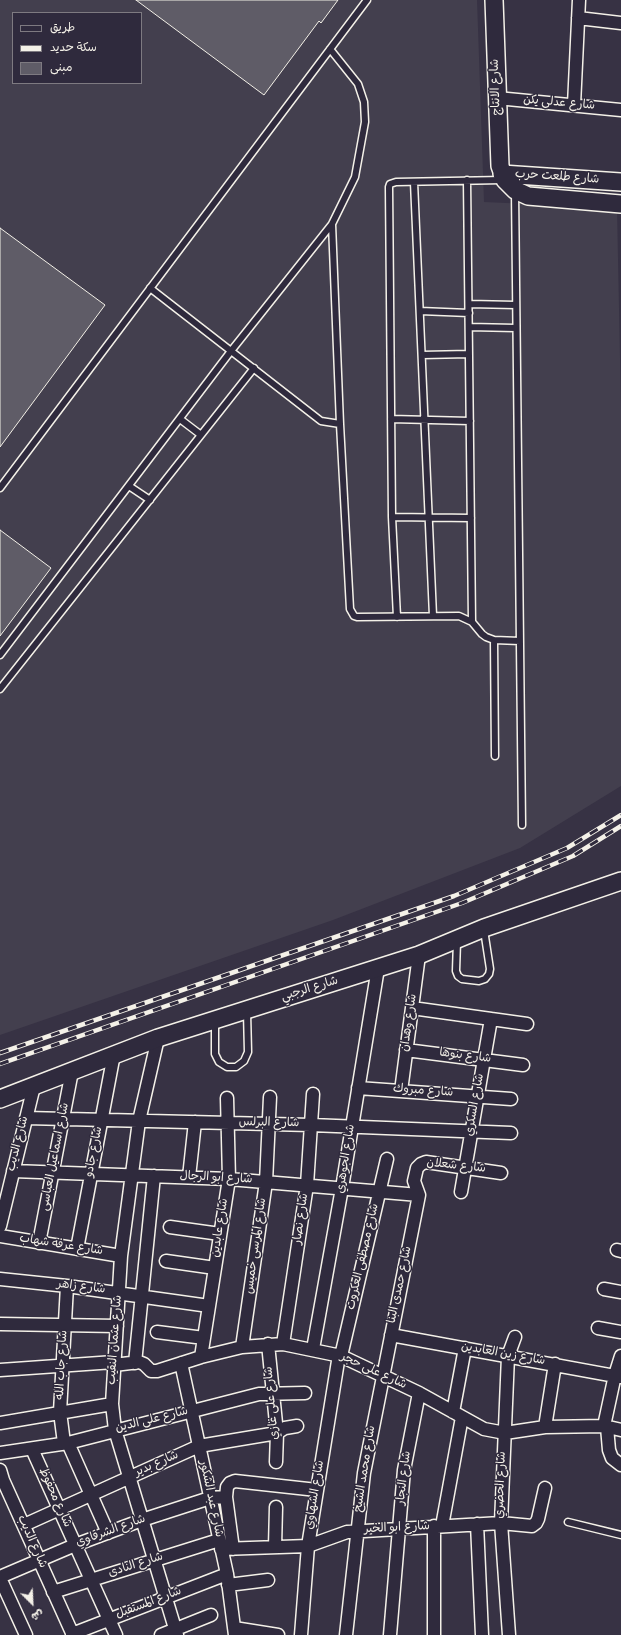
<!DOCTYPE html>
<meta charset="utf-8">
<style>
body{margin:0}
#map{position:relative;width:621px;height:1635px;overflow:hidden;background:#373244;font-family:Dekko,"Playpen Sans Arabic",sans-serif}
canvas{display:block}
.legend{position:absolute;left:12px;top:12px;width:130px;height:72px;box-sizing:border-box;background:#2f2a3d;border:1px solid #7e7a81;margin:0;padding:5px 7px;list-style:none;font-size:12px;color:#f4f1e8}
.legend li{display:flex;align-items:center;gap:8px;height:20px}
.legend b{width:20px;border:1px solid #7e7a81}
.north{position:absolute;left:12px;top:1583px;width:40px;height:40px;-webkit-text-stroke:3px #2f2a3d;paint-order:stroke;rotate:156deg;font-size:11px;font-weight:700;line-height:16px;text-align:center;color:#f4f1e8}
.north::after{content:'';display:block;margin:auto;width:14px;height:18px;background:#f4f1e8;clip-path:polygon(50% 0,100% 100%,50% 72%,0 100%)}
</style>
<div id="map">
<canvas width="621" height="1635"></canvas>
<ul class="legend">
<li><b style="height:5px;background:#2f2a3d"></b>طريق</li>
<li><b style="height:5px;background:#f4f1e8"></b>سكة حديد</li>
<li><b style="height:11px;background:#5f5c67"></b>مبنى</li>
</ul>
<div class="north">ش</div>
</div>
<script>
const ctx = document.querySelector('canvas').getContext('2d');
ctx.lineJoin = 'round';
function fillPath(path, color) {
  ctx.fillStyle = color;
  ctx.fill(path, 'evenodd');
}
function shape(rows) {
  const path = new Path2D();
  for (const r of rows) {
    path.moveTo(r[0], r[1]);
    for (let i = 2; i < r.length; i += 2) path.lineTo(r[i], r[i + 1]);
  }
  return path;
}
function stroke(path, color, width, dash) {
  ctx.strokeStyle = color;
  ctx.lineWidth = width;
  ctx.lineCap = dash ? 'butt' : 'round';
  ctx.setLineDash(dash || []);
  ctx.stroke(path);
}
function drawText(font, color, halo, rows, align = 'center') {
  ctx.font = font + ' Dekko,"Playpen Sans Arabic",sans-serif';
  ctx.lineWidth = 3;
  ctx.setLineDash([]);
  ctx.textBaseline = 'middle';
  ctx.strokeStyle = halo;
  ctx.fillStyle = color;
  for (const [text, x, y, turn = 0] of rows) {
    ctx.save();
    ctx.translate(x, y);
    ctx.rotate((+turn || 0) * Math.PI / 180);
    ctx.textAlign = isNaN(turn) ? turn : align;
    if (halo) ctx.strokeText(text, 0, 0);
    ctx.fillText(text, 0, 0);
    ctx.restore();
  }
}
const built = shape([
 [0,0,477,0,484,202,617,208,621,409,621,786,520,848,333,920,0,1035],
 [13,13,141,13,141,83,13,83]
]);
const building = shape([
 [136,0,338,0,321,23,319,21,264,95,136,0],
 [0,228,105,305,0,447,0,228],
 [0,530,51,568,0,636,0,530]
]);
const lane = shape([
 [467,180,472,622],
 [414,182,433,616],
 [515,191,522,825],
 [150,288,321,421,340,424,332,224],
 [469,304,516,305],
 [420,311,469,313],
 [469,327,516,328],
 [422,355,469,354],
 [180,419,201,435],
 [391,419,470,421],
 [340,424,350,609,354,616,357,617,459,616,472,622,482,634,486,637,494,640,520,641],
 [129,486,150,500],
 [0,488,367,0],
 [392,517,471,518],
 [397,617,392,517,389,187,390,184,396,182,503,180],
 [494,640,495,756],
 [0,655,231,351,332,224,355,177,365,122,364,102,358,84,330,49],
 [0,689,254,368],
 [457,941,456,971,458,976,462,979,479,981,485,979,489,974,490,969,484,930],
 [215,1021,215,1054,219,1062,227,1067,236,1067,244,1061,248,1052,247,1012],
 [568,1522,621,1535]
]);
const street = shape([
 [578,18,621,23],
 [497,98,621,110],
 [574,105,579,0],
 [412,1008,527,1024],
 [158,1038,139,1121,121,1256,112,1404,115,1430,177,1635],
 [406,1050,523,1065],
 [358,1088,511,1099],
 [401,1091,419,955],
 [26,1118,311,1125,511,1133],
 [13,1171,229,1179,419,1195],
 [189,1177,195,1122],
 [461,1192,491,1019],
 [419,1195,414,1181,417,1168,421,1164,426,1162,501,1173],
 [0,1226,34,1086],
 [170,1227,220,1234],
 [0,1236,121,1256],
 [39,1243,72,1071],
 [77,1249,114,1054],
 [617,1250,621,1251],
 [166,1261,215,1268],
 [0,1279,67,1286,209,1306],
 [604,1289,621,1292],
 [0,1324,117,1326],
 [598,1328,621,1332],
 [157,1332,204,1338],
 [391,1335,621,1377],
 [268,1344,277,1433,276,1462],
 [283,1344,307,1185,313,1094],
 [242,1347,266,1182,270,1097],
 [313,1349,342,1188,378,968],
 [341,1356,387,1159],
 [201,1357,229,1179,227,1098],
 [135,1363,154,1176],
 [181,1363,227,1574,235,1635],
 [114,1365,139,1362,144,1364,151,1371,157,1371,201,1357,242,1347,283,1344,341,1356,419,1393,484,1429,505,1433,545,1427,604,1426,621,1430],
 [0,1370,114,1362],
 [453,1412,465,1348],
 [0,1423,112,1404],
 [604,1426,615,1375,621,1356],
 [545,1427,555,1364],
 [607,1427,609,1450,612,1458,621,1465],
 [64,1443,60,1412,67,1286],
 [68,1443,108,1533],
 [32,1449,116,1635],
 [0,1453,68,1443,259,1394,305,1393],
 [0,1470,3,1480,73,1635],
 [477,1524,482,1635],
 [24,1525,199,1446,277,1433,285,1428,297,1426],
 [434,1526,434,1635],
 [442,1526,462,1417],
 [275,1547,276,1507],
 [221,1549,308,1546,347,1532,501,1523,532,1526,536,1523,538,1519,545,1488],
 [233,1549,226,1497,227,1487,230,1483,235,1481,317,1490],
 [0,1577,75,1545,142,1520,210,1498,226,1497],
 [0,1578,26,1635],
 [228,1585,268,1580],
 [53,1592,219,1540],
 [234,1628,278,1635],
 [72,1634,227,1574],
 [161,1635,211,1615],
 [301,1635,308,1546,339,1355],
 [346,1635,364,1473,419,1195],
 [390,1635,404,1470,419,1393],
 [509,1635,501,1523,508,1356,515,1337]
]);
const secondary = shape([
 [494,0,500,166,505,180,515,190,528,196,621,204],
 [502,174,621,182],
 [0,1099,158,1038,419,955,484,928,621,881]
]);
const rail = shape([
 [0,1053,454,896,567,848,621,815],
 [0,1064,462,903,573,856,621,826]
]);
const streetNames = [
 ["شارع الانتاج",497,87,-92],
 ["شارع عدلى يكن",559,104,5],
 ["شارع طلعت حرب",557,178,4],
 ["شارع الرجبي",310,990,-17],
 ["شارع وهدان",410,1023,-82],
 ["شارع بنوها",465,1057,7],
 ["شارع مبروك",423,1092,4],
 ["شارع السكري",476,1105,-80],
 ["شارع البرلس",269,1124,1],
 ["شارع الديب",19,1144,-76],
 ["شارع جادو",95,1152,-79],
 ["شارع اسماعيل العباسى",56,1157,-79],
 ["شارع الجوهري",347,1159,-81],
 ["شارع شعلان",456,1167,6],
 ["شارع ابو الرجال",216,1179,3],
 ["شارع نصار",302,1219,-82],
 ["شارع عابدين",221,1228,-81],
 ["شارع عرفه شهاب",61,1246,9],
 ["شارع المرسى خميس",257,1246,-82],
 ["شارع مصطفى العكروت",364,1257,-77],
 ["شارع حمدى البنا",401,1285,-78],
 ["شارع زاهر",81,1288,7],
 ["شارع عثمان النقيب",116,1340,-86],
 ["شارع زين العابدين",503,1355,10],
 ["شارع جاب الله",63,1365,-87],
 ["شارع على حجر",373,1372,25],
 ["شارع على غازي",273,1403,-95],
 ["شارع على الدين",152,1421,-14],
 ["شارع بدير",157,1465,-24],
 ["شارع محمد الشيخ",366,1469,-81],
 ["شارع النجار",405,1478,-83],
 ["شارع الحضري",502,1485,-88],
 ["شارع الشهاوي",316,1495,-81],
 ["شارع محفوظ",54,1498,66],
 ["شارع عبد الشكور",210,1499,78],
 ["شارع ابو الخير",397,1529,-3],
 ["شارع الشرقاوي",111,1532,-20],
 ["شارع الديب",31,1542,66],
 ["شارع النادى",136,1566,-18],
 ["شارع المستقبل",149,1604,-21]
];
fillPath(built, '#433f4e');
fillPath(building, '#5f5c67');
stroke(building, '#f4f1e8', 1);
stroke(lane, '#f4f1e8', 9);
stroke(street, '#f4f1e8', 15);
stroke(secondary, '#f4f1e8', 20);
stroke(lane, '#2f2a3d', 6);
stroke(street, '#2f2a3d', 12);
stroke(secondary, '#2f2a3d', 17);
stroke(rail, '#f4f1e8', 4.5);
stroke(rail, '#2f2a3d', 3, [9]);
drawText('12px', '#f4f1e8', '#2f2a3d', streetNames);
</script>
